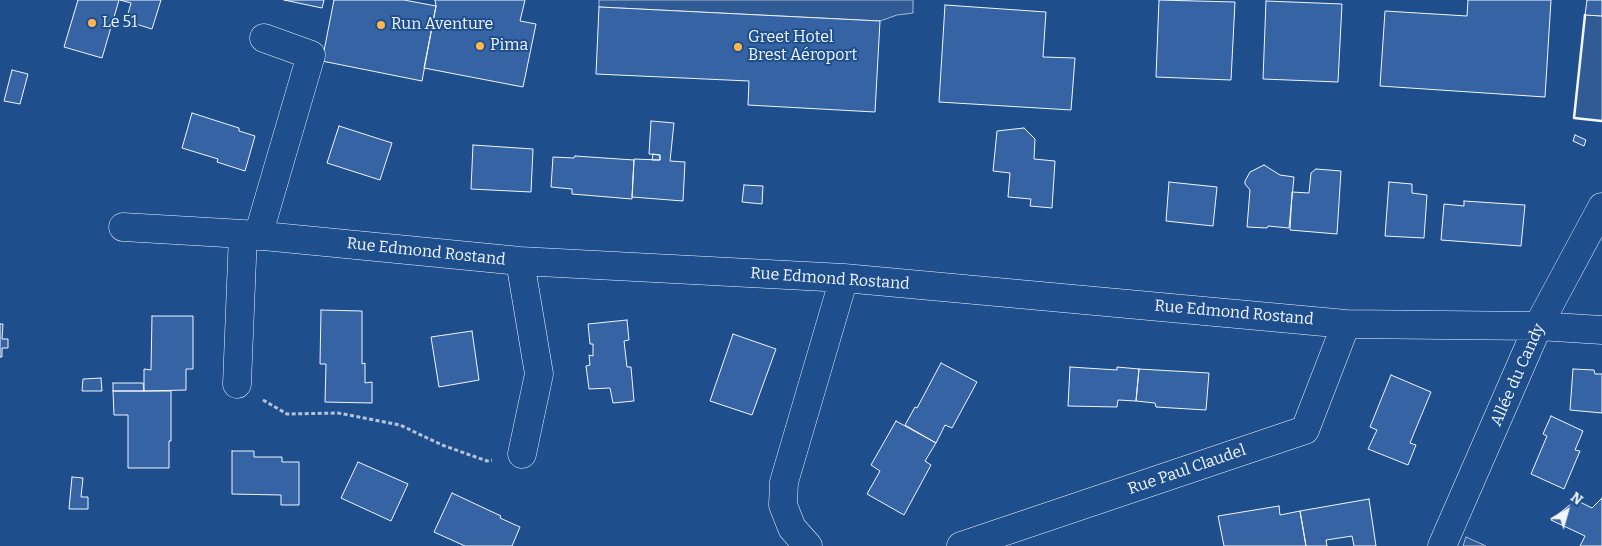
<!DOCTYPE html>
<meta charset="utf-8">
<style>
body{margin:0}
#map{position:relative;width:1602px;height:546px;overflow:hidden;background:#1f4e8c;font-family:Bitter,serif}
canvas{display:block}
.north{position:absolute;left:1542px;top:486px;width:50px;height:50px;-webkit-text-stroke:4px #1f4e8c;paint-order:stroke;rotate:38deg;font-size:14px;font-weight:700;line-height:20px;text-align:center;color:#f2f6ff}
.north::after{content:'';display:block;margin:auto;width:18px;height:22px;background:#f2f6ff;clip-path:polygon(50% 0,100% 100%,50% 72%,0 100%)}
</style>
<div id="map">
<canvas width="1602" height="546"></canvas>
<div class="north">N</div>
</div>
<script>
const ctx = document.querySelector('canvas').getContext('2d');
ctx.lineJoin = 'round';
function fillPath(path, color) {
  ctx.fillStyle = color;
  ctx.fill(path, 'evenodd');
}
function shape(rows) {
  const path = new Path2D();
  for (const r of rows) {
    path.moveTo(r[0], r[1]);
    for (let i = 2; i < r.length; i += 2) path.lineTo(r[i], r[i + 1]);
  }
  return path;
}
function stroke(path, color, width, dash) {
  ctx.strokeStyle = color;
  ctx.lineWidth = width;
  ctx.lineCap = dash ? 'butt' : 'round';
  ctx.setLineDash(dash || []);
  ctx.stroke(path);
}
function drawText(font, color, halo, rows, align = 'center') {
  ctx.font = font + ' Bitter,serif';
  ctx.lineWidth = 4;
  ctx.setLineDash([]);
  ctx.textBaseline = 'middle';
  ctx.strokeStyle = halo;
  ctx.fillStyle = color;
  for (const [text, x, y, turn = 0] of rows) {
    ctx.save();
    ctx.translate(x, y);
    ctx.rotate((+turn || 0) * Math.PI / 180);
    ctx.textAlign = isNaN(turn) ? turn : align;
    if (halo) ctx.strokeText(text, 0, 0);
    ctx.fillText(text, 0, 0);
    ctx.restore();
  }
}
const parking = shape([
 [599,0,913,0,913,13,897,15,880,21,599,7,599,0],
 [1585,15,1602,16,1602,121,1574,118,1585,15],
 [1466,537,1486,546,1463,546,1466,537]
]);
const building = shape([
 [78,0,119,0,102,58,64,47,78,0],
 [120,0,161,0,152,29,126,21,131,3,120,0],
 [284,0,324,0,322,8,284,0],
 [334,0,404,0,436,6,422,81,322,61,334,0],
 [435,0,525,0,520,21,536,24,523,87,424,68,436,6,435,0],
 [1159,0,1235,2,1231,80,1156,77,1159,0],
 [1468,0,1551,0,1545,97,1380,86,1385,11,1467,16,1468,0],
 [1587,0,1602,0,1602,16,1585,15,1587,0],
 [1266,1,1342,4,1338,82,1263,79,1266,1],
 [945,5,1046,12,1043,57,1075,58,1071,110,939,102,945,5],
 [599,7,880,21,875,112,748,105,749,81,596,74,599,7],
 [12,70,28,74,20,104,4,101,12,70],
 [192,113,239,128,239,131,255,136,245,171,217,162,218,159,182,148,192,113],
 [651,121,674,123,670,161,685,162,683,201,632,197,634,159,660,160,660,155,649,154,651,121],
 [339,126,392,143,380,180,327,163,339,126],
 [1024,128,1035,139,1034,159,1055,161,1052,208,1030,206,1031,199,1008,197,1010,173,993,171,997,131,1024,128],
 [1575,135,1586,140,1584,146,1573,141,1575,135],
 [473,145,533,149,531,192,471,189,473,145],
 [653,154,660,155,660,160,652,160,653,154],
 [575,156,634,160,632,199,572,194,572,189,551,187,553,157,574,158,575,156],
 [1264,165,1280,175,1294,177,1289,228,1268,226,1267,228,1247,227,1250,190,1245,184,1245,181,1250,172,1264,165],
 [1316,169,1341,171,1337,234,1290,230,1292,192,1309,193,1311,173,1316,169],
 [1169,182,1217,187,1213,226,1166,221,1169,182],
 [1389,182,1412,184,1412,193,1427,195,1424,238,1385,236,1389,182],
 [744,185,763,186,762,204,742,202,744,185],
 [1464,201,1525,205,1521,246,1441,240,1444,204,1464,206,1464,201],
 [321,310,362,311,362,364,365,363,365,383,372,382,372,403,325,402,326,364,320,364,321,310],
 [152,316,193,316,193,369,186,369,186,390,144,391,144,369,151,370,152,316],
 [627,320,629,340,624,341,627,367,631,367,634,401,613,403,610,388,589,389,586,366,590,365,589,355,593,356,593,344,590,344,588,324,627,320],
 [0,324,3,324,2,339,8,339,8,348,2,348,2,357,0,357,0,324],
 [472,331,479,380,439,387,431,337,472,331],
 [733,334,776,349,752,415,710,401,733,334],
 [941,363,977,382,952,428,945,425,936,443,905,425,915,407,917,408,941,363],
 [1070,367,1117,370,1117,367,1139,369,1136,401,1118,400,1117,407,1068,406,1070,367],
 [1139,369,1209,373,1206,410,1156,407,1155,403,1136,401,1139,369],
 [1573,369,1594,370,1595,374,1602,374,1602,413,1570,410,1573,369],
 [1391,375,1431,392,1410,443,1416,445,1408,465,1368,449,1377,430,1370,427,1391,375],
 [101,378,102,391,82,391,83,379,101,378],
 [113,383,143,383,144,391,113,391,113,383],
 [113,391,171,391,171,441,169,441,169,468,128,468,128,415,114,415,113,391],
 [1551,416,1583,431,1575,450,1580,451,1564,489,1531,474,1547,436,1543,434,1551,416],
 [896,421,936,443,925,461,931,465,904,515,867,494,880,471,871,465,896,421],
 [232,451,254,451,254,457,282,457,282,462,299,462,299,505,281,505,281,495,232,494,232,451],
 [358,462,408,484,391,521,341,498,358,462],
 [72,477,83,478,81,497,88,497,88,509,69,509,72,477],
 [452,493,501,516,500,518,520,527,512,546,465,546,434,532,452,493],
 [1602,498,1602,546,1580,546,1585,536,1551,520,1576,500,1592,508,1602,498],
 [1369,499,1376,546,1354,546,1352,536,1326,540,1327,546,1306,546,1300,511,1369,499],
 [1279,506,1280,515,1300,511,1306,546,1224,546,1218,516,1279,506]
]);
const path = shape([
 [263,400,287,414,338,413,400,425,442,445,487,461,492,460]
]);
const street = shape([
 [123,227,243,234,520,261,844,278,1346,324,1538,326,1602,330],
 [258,236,311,55,264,38],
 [520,261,539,374,522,454],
 [237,384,243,234],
 [808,546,792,528,783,505,784,482,844,278],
 [961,546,1305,430,1346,324],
 [1442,546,1538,326,1602,207]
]);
const wall = shape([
 [1585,15,1574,118,1602,121]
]);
const markers = [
 [92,23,5,"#ffb74d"],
 [381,25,5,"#ffb74d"],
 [480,46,5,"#ffb74d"],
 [738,47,5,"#ffb74d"]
];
const poiNames = [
 ["Le 51",102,23],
 ["Run Aventure",391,25],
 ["Greet Hotel",748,38],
 ["Brest Aéroport",748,56],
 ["Pima",490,46]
];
const streetNames = [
 ["Rue Edmond Rostand",426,252,6],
 ["Rue Edmond Rostand",830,279,4],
 ["Rue Edmond Rostand",1234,313,5],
 ["Allée du Candy",1518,375,-66],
 ["Rue Paul Claudel",1187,470,-19]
];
fillPath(parking, '#305b95');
stroke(parking, '#a8bbd7', 1);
fillPath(building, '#3563a3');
stroke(building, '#f2f6ff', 1);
stroke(street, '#f2f6ff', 29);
stroke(path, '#b3c4dc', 3, [4, 2.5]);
stroke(street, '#1f4e8c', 28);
stroke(wall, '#f2f6ff', 2.5);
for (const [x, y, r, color] of markers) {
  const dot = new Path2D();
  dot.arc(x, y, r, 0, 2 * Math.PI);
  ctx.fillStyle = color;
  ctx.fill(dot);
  stroke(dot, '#1f4e8c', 2);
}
drawText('16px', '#f2f6ff', '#1f4e8c', poiNames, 'left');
drawText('16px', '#f2f6ff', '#1f4e8c', streetNames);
</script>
